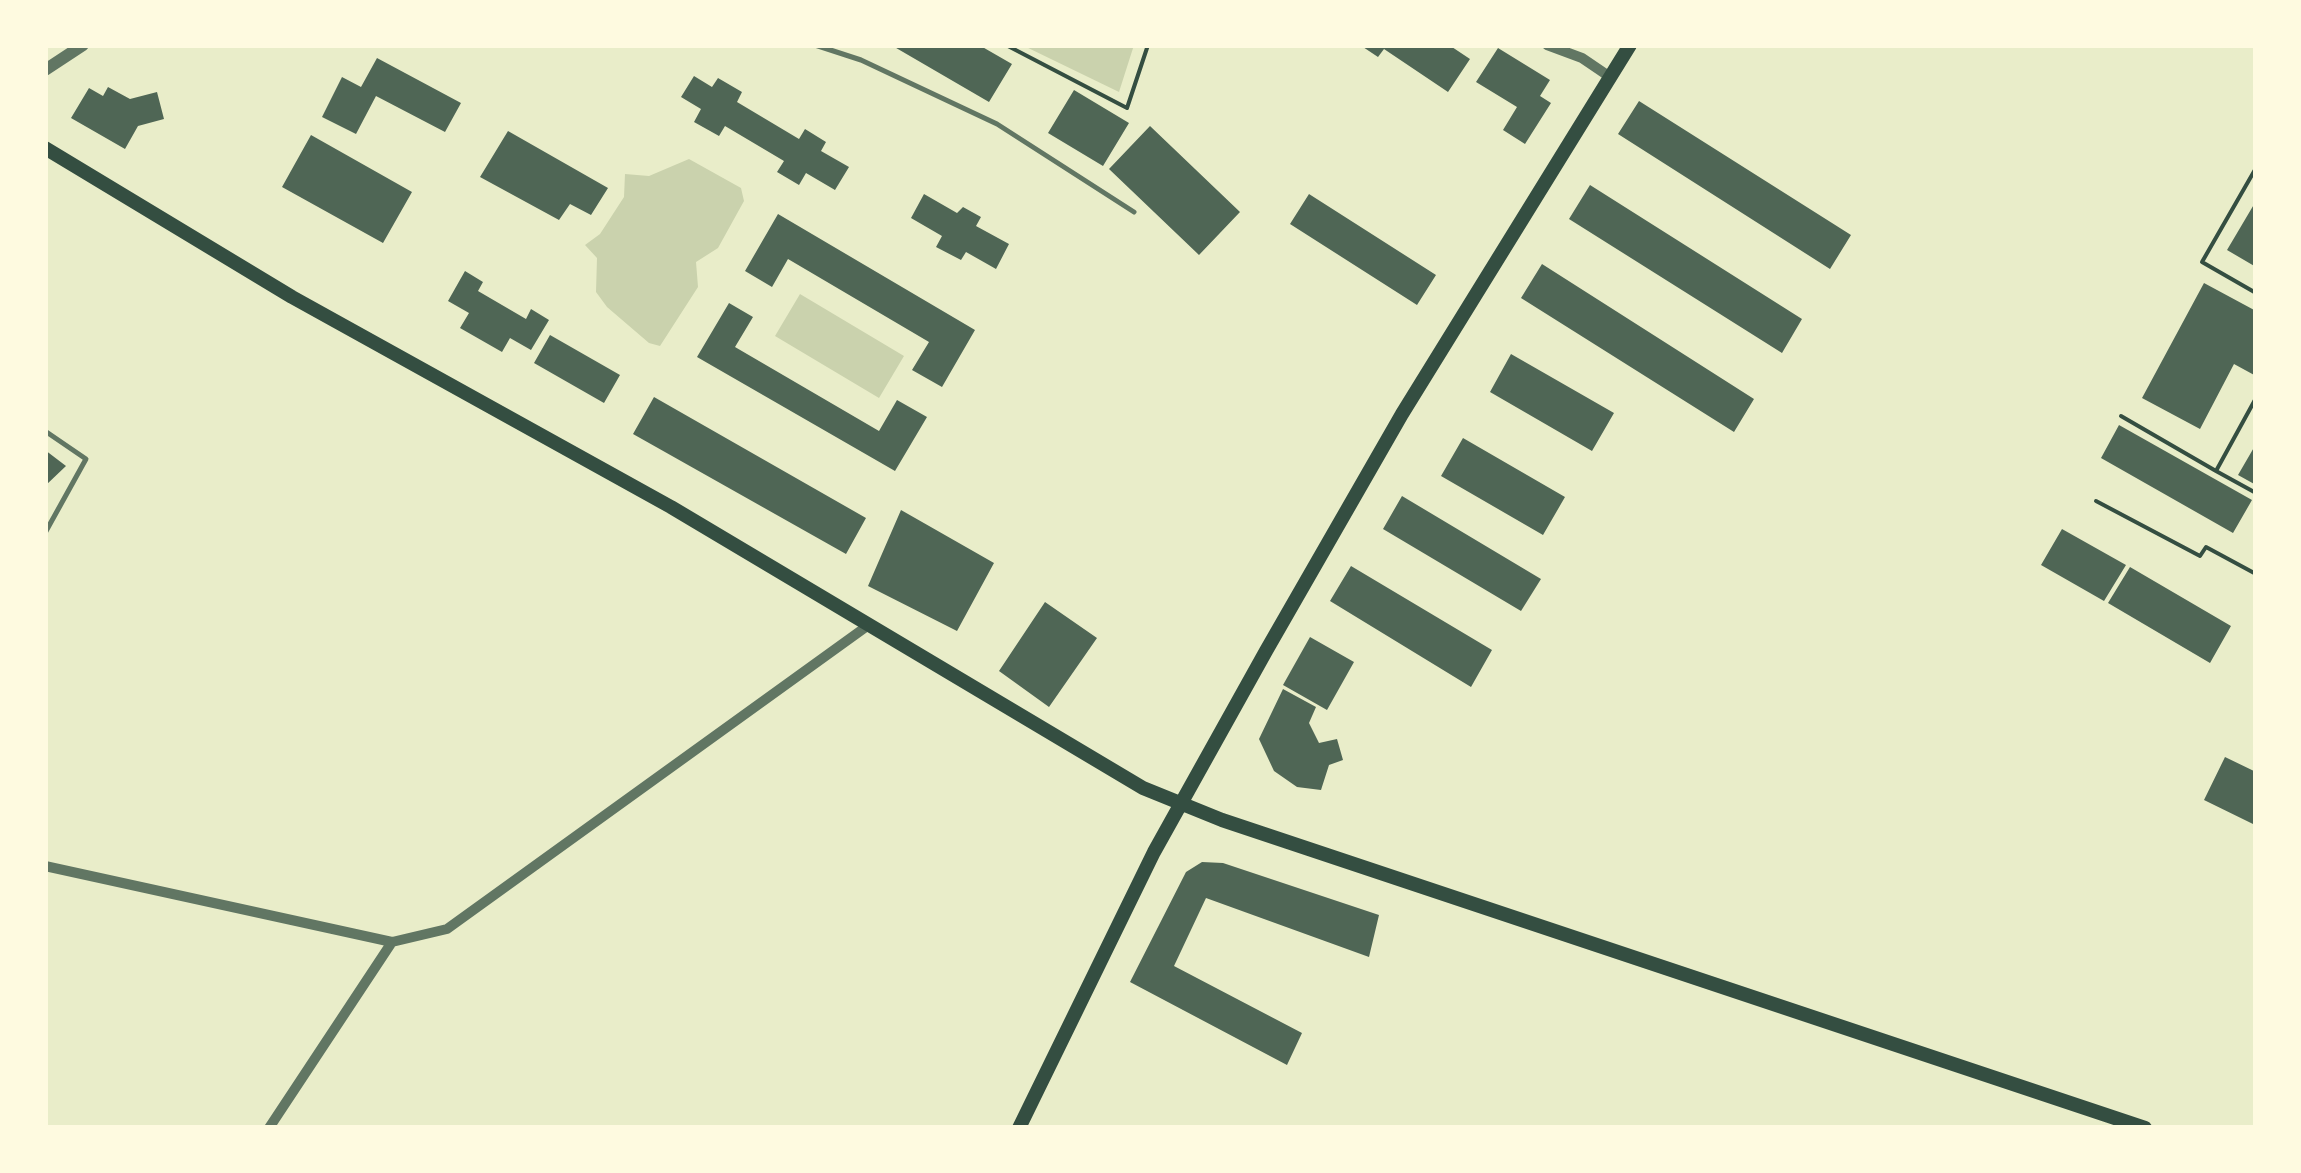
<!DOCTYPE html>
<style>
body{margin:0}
#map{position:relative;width:2301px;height:1173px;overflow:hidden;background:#e9edc9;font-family:"DejaVu Sans",sans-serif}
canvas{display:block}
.frame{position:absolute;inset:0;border:48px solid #fefae0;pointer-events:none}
</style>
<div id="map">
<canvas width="2301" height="1173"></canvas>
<div class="frame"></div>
</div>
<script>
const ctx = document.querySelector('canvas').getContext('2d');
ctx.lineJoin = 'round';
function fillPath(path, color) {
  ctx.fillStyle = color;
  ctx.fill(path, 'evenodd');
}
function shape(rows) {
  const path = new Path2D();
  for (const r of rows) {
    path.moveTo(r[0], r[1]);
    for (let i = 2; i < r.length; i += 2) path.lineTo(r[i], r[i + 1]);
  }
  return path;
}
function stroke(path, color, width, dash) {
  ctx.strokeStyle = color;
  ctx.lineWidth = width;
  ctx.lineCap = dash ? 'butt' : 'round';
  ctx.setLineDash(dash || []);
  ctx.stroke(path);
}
const green = shape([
 [1022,45,1134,45,1119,92],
 [689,159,741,188,744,201,718,248,696,262,698,287,660,346,649,343,607,307,596,292,597,258,585,245,600,234,624,197,625,174,649,176],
 [800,294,904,356,879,398,775,336]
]);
const building = shape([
 [891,45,979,45,1012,64,989,102],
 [1360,45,1449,45,1470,59,1448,92,1384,49,1378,57],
 [1498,48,1550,80,1540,96,1551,103,1525,144,1503,130,1517,107,1476,82],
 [377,58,461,103,445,132,376,96,356,134,322,117,342,77,361,87],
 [694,76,712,87,718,78,742,92,737,102,799,139,805,129,826,142,821,151,849,167,835,190,806,173,799,185,777,172,784,161,725,126,719,136,694,122,701,109,681,97],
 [108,87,130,99,157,92,164,119,138,126,125,149,71,118,89,88,103,96],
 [1074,90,1129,123,1103,166,1048,133],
 [1639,101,1851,235,1830,269,1618,134],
 [1150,126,1240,212,1199,255,1109,169],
 [508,131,608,188,591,215,570,204,559,220,480,177],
 [311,135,412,192,383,243,282,187],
 [1590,185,1802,319,1782,353,1569,219],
 [924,194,957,213,963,207,981,217,976,226,1009,244,996,269,966,252,961,260,936,247,942,236,911,218],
 [1309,194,1436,275,1417,305,1290,224],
 [2256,201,2256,267,2227,250],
 [778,214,975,330,942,387,912,370,929,342,788,259,772,287,745,271],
 [1542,264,1754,399,1734,432,1521,298],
 [465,271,483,282,478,291,526,319,531,309,549,320,531,350,510,338,502,352,460,328,469,313,448,301],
 [2204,283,2256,311,2256,376,2234,364,2200,429,2142,398],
 [729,303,753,317,735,347,879,431,897,400,927,417,895,471,697,357],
 [550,335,620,375,604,403,534,363],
 [1511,354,1614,413,1592,451,1490,392],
 [654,397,866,518,846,554,633,434],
 [2119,425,2252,500,2233,533,2101,458],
 [1463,438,1565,497,1543,535,1441,476],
 [2256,444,2256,485,2238,475],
 [45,450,66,466,45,486],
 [1402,496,1541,579,1521,611,1383,529],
 [901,510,994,563,957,631,868,586],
 [2062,529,2126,565,2104,601,2041,565],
 [1351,566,1492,650,1471,687,1330,601],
 [2130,567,2231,626,2210,663,2108,603],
 [1045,602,1097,638,1049,707,999,671],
 [1310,637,1354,662,1327,710,1283,685],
 [1283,689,1316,707,1309,723,1319,743,1337,739,1343,760,1329,765,1321,790,1297,787,1274,771,1259,739],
 [2225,757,2256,772,2253,824,2204,800],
 [1202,862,1223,863,1379,915,1369,957,1206,898,1174,966,1302,1033,1287,1065,1130,982,1186,872]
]);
const path = shape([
 [1006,45,1127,108,1148,45],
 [2256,168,2202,262,2256,293],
 [2121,416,2216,471,2256,398],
 [2216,471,2256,493],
 [2096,501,2200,556,2206,547,2256,574]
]);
const service = shape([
 [815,45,861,60,997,124,1134,212],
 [45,431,86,459,45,533]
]);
const minor = shape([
 [1547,45,1582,58,1610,77],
 [45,866,392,942,447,929,870,624],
 [269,1128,392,942]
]);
const tertiary = shape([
 [45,70,83,45]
]);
const secondary = shape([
 [45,148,292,297,671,507,1143,788,1222,820,2145,1128],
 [1019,1128,1154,852,1266,651,1402,414,1630,45]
]);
fillPath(green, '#cad2ad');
fillPath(building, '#4f6655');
stroke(path, '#344e41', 4);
stroke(service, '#617663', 5);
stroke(minor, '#617663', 10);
stroke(tertiary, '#617663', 12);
stroke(secondary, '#344e41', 14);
</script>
